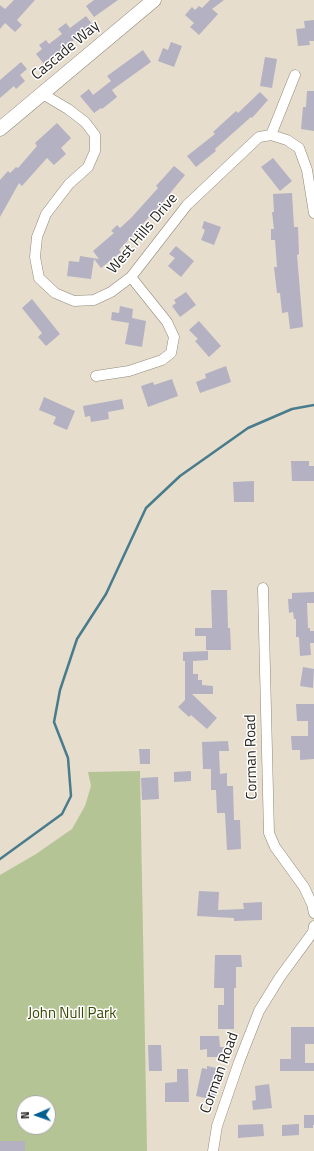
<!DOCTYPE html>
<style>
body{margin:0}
#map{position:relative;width:314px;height:1151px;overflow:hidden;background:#e6ddcd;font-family:"Titillium Web",sans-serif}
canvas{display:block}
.north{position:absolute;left:16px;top:1095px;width:40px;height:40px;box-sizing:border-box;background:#fff;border:1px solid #a6a5a3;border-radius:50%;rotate:268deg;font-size:11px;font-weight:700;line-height:16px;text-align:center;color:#211e18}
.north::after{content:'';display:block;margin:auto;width:14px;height:18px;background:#006090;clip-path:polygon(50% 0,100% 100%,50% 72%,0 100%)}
</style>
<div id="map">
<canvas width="314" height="1151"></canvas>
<div class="north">N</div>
</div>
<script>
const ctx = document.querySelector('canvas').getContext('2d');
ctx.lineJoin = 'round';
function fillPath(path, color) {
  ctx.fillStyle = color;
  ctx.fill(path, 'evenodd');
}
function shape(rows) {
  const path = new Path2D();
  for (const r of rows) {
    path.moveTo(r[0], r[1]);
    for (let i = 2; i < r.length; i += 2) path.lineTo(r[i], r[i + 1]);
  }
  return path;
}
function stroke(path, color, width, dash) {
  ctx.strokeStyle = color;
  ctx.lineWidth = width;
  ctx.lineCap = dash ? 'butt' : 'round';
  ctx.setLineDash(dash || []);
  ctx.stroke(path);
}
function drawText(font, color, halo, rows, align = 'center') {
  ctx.font = font + ' "Titillium Web",sans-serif';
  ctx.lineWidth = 3;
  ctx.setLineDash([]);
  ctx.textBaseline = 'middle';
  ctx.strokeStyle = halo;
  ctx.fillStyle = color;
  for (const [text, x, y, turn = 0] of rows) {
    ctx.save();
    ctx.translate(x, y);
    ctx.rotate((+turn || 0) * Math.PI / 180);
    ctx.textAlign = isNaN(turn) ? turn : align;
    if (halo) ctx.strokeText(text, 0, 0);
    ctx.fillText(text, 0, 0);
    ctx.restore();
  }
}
const green = shape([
 [140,771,147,1151,0,1151,0,875,36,854,72,829,85,806,91,786,88,772],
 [24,1103,48,1103,48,1127,24,1127]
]);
const stream = shape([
 [0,859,62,814,71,796,68,758,54,722,60,690,77,639,106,594,146,508,180,476,248,428,292,409,314,405]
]);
const building = shape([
 [14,0,35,0,17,20,22,25,15,32,5,23,0,29,0,5,5,9],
 [94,0,118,0,94,17,86,6],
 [210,0,224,0,212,9,218,14,199,35,190,27,194,23,185,15,192,7,195,10,199,6,202,8],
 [86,16,93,25,44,64,36,54,42,49,39,45,46,40,49,44,62,34,58,29,66,23,70,28],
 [314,20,314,41,309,41,310,45,298,46,296,29,305,28,304,21],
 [171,42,182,46,174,67,158,61,163,48,168,50],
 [143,50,151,62,112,90,117,97,102,109,101,108,94,113,80,96,89,89,93,95,111,81,107,76],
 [265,57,277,59,272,88,260,86],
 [21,62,27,69,20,75,25,81,16,89,14,86,0,98,0,80],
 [307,91,314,91,314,131,301,129,303,107,306,107],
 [260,92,268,100,252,118,251,117,215,149,216,151,196,167,187,156,215,134,213,132,236,111,238,113],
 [57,123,71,138,61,148,66,154,54,165,47,158,22,186,19,183,0,217,0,180,8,171,10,173,16,167,18,168,37,146,35,143],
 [273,158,292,181,280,191,261,167],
 [174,166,185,175,162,203,119,250,121,252,101,268,94,259,91,279,67,276,69,261,79,262,80,256,99,259,93,251,114,233,111,231,117,225,120,228,131,218,158,188,156,186],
 [292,193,294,227,298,227,299,254,297,255,303,327,290,329,288,312,282,313,280,293,277,293,274,267,277,267,275,240,271,240,271,229,274,229,272,212,274,212,273,194],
 [204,221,221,227,214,245,201,240,205,230,202,228],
 [176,246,194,261,181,277,168,266,175,258,169,254],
 [186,292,196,305,180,317,172,306,176,303,174,300],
 [32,299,60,334,46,346,38,337,42,333,22,308],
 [120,306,133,309,132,318,146,321,142,347,125,344,129,323,111,320,112,312,119,313],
 [199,321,221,346,209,357,195,341,198,339,189,330],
 [226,366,231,382,200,393,196,382,206,378,205,374],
 [172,379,178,396,148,407,141,386,153,382,154,385],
 [44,397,75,411,67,430,53,424,56,417,39,410],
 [122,399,124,409,108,412,109,419,91,422,90,416,85,417,83,406],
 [291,461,309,461,309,466,314,466,314,481,292,481],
 [254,481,254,502,234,502,233,482],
 [211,590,227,590,228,628,230,628,231,650,206,650,206,636,195,636,195,628,212,628],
 [314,592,314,603,307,603,308,628,310,628,310,631,314,631,314,643,310,643,311,655,300,656,299,637,296,637,296,619,294,619,293,612,289,613,288,599,292,599,292,593],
 [208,651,208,660,193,661,193,674,198,674,198,680,202,680,202,685,213,686,213,694,192,694,217,718,207,729,191,715,189,717,178,707,185,700,185,661,183,661,183,652],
 [303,667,314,669,313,688,300,686],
 [296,704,314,704,314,759,300,760,300,750,292,750,291,736,308,736,308,721,297,721],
 [228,741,229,751,219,751,220,774,227,773,227,786,233,786,234,820,240,820,241,849,227,850,225,813,217,813,216,790,211,790,211,769,203,769,202,742],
 [139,749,150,749,150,764,140,764],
 [191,771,191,781,174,782,174,772],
 [158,777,159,799,142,800,141,778],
 [199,891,219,892,218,910,244,909,243,903,262,902,262,920,234,921,234,918,197,916],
 [215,955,241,955,242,967,236,967,236,988,234,988,234,1029,218,1029,218,1005,224,1005,224,988,214,988],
 [291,1027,314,1027,314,1044,305,1044,305,1063,314,1063,314,1071,280,1071,280,1059,291,1059],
 [200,1036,219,1036,220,1047,225,1047,225,1057,207,1057,207,1049,200,1050],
 [148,1045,161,1045,162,1071,149,1071],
 [207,1066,221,1069,215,1100,196,1096,202,1068,207,1069],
 [177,1069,188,1069,189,1102,165,1102,165,1083,177,1082],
 [269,1084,272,1108,253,1110,252,1101,256,1100,255,1086],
 [304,1115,314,1115,314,1125,313,1125,313,1128,304,1128],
 [263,1124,264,1136,238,1138,238,1125],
 [299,1124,299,1135,282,1136,282,1125],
 [0,1141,25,1141,25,1151,0,1151]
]);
const street = shape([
 [41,93,68,109,85,122,95,135,95,151,88,167,69,184,46,214,37,237,35,257,39,278,55,293,74,301,94,300,111,292,131,277,187,205,259,137,271,135,287,140,299,148,307,170,314,213],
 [271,135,295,75],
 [96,376,129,371,162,360,171,353,174,337,167,322,131,277],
 [263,588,269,833,275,847,304,887,312,904,314,913],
 [213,1151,217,1126,239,1062,259,1011,280,977,313,932,314,926]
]);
const secondary = shape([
 [0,129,154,0]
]);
const streetNames = [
 ["Cascade Way",66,51,-40],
 ["West Hills Drive",143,234,-50],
 ["Corman Road",252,757,-91],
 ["Corman Road",220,1073,-70]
];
const parkNames = [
 ["John Null Park",72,1014]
];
fillPath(green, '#b5c495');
stroke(stream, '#487c8c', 2.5);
fillPath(building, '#b4b1c2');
stroke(street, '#91897a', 11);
stroke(secondary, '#91897a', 15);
stroke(street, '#fff', 10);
stroke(secondary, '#fff', 14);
drawText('15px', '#211e18', '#fff', streetNames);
drawText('15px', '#394801', '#fff', parkNames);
</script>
